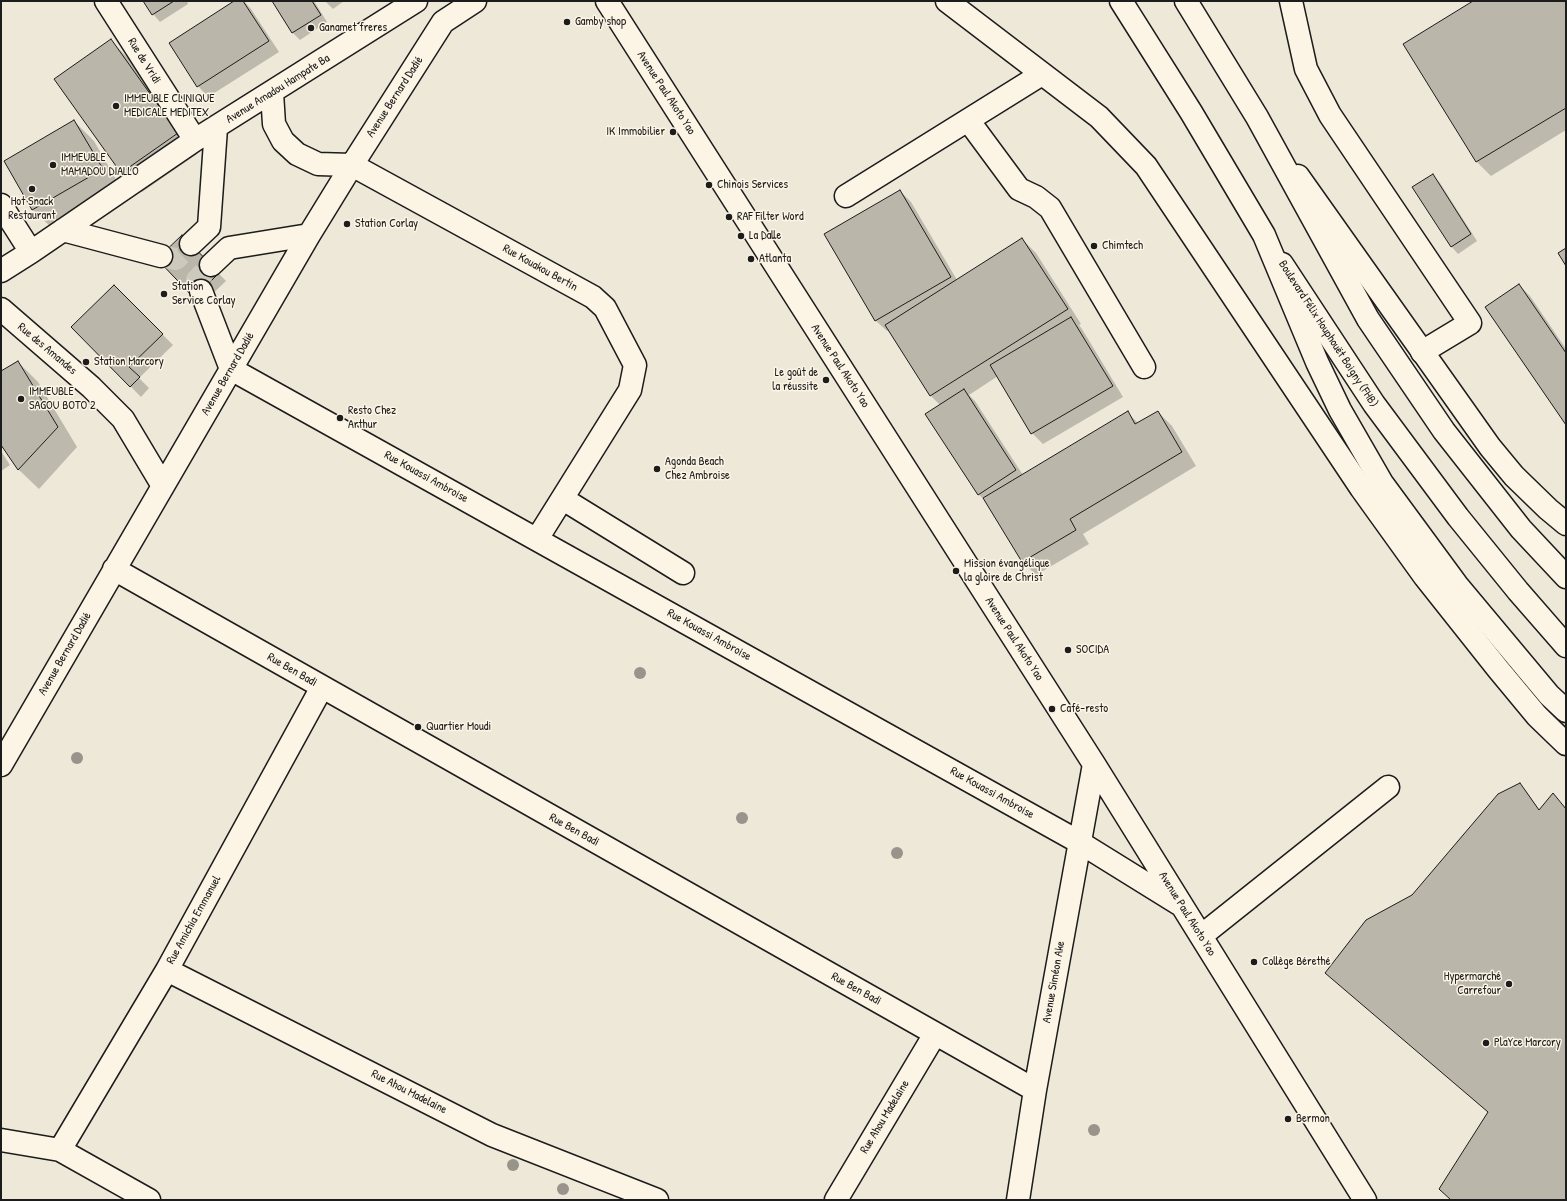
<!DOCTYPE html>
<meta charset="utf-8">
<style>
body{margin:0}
#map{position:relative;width:1567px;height:1201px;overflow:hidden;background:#eee8d9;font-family:"Patrick Hand",sans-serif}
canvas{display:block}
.frame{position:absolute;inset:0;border:2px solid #1c1c1c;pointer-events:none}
</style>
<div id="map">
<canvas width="1567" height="1201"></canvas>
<div class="frame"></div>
</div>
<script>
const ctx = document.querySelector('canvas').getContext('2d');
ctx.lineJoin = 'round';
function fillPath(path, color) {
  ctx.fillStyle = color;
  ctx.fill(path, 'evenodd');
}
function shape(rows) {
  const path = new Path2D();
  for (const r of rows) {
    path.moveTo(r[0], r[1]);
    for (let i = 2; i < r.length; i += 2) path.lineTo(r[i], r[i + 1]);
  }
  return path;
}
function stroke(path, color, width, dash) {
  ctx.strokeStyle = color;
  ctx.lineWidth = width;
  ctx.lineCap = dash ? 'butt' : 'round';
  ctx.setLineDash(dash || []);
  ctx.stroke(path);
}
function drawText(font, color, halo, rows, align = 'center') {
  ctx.font = font + ' "Patrick Hand",sans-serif';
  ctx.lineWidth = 3;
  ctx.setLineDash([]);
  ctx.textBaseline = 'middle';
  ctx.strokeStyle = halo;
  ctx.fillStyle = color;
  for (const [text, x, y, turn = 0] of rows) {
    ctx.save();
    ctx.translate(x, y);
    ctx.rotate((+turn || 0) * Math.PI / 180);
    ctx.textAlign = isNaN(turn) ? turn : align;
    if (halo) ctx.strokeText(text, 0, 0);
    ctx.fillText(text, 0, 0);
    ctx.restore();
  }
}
const shadow = shape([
 [144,1,187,1,188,4,160,22,153,14],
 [236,1,244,1,251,9,279,52,208,97,198,86],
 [273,1,314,1,327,22,300,40,293,33],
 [325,1,344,1,333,9],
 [1475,1,1566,1,1566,130,1491,176,1477,162,1404,44],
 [111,41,131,61,197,154,142,192,122,172,56,79],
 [74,121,94,141,122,190,53,229,33,210,5,161],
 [1433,176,1440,183,1477,241,1458,254,1451,246],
 [900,191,911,202,957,280,1022,239,1036,253,1081,324,1079,325,1082,329,1123,397,1043,444,1032,433,998,376,969,395,975,401,1023,475,1128,413,1138,423,1158,412,1172,426,1196,466,1083,534,1089,544,1036,575,1022,561,987,502,978,494,940,405,931,396,889,330,887,331,876,321,825,235],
 [182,236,226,281,202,304],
 [1519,285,1530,296,1566,349,1566,424],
 [114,286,173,345,139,378,149,388,141,397,72,327],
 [18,362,38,382,77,447,39,489,19,470,1,443,1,372],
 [1,451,10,465,1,471],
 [1520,784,1527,792,1540,811,1553,794,1566,809,1566,1200,1452,1200,1489,1113,1326,973,1412,895]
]);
const building = shape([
 [143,1,174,1,152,15,143,1],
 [234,1,243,1,269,41,197,87,169,43,234,1],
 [272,1,312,1,321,15,292,33,272,1],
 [1473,1,1566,1,1566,108,1476,162,1403,44,1473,1],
 [111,39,178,133,121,173,54,79,111,39],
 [74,120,103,169,32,210,4,161,74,120],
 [1433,174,1471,234,1451,247,1412,187,1433,174],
 [900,190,951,277,875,321,824,234,900,190],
 [182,235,219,273,194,298,157,259,182,235],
 [1022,238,1068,309,930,396,885,325,1022,238],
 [1566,248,1566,266,1558,253,1566,248],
 [1519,284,1566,353,1566,425,1485,307,1519,284],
 [114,285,163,334,129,367,140,377,130,387,71,327,114,285],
 [1071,317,1113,386,1031,434,990,365,1071,317],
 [18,361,58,427,18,470,1,445,1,371,18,361],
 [964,389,1016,470,978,495,925,414,964,389],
 [1128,411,1135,424,1158,411,1182,452,1070,519,1076,530,1022,562,983,498,1128,411],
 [1520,783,1539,810,1553,793,1566,809,1566,1200,1451,1200,1439,1189,1488,1112,1325,973,1366,920,1412,895,1498,794,1520,783]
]);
const minorTunnel = shape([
 [161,256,176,259,191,244],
 [201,291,197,280,211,265]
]);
const minor = shape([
 [106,1,195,140],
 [607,1,1094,764,1365,1200],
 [947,1,1099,117,1146,166,1361,488,1425,577,1498,669,1537,716,1566,744],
 [1291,1,1306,69,1330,115,1470,323,1422,352],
 [272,93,274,124,283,141,297,154,318,164,352,165,593,297,605,308,635,365,630,390,537,539],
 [968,120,1019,189,1036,197,1050,208,1144,367],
 [846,196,1042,74],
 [1,205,31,252],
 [63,230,161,256],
 [191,244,209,227,216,128],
 [211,265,229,248,309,235],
 [1,271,31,252,195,140,416,1],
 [201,291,231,369,1079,842,1179,904],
 [1,309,91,387,123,419,163,486],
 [563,499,683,573],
 [114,569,1035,1090],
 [1,765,309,235,352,165,443,22,475,1],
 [1201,936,1388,787],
 [167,970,492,1135,657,1200],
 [1,1140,60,1150,149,1200],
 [60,1150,167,970,322,687],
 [836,1200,935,1034],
 [1018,1200,1035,1090,1094,764]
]);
const major = shape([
 [1298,176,1490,447,1514,476,1548,509,1566,524],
 [1282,264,1374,404,1458,517,1518,591,1566,646]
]);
const highway = shape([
 [1121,1,1191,112,1264,235,1317,362,1340,410,1382,483,1457,585,1549,695,1566,711],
 [1186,1,1257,117,1368,319,1444,431,1521,529,1566,577]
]);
const trees = [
 [640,673],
 [77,758],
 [742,818],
 [897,853],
 [1094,1130],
 [513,1165],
 [563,1189]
];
const markers = [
 [567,22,4,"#1c1c1c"],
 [311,28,4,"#1c1c1c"],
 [116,106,4,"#1c1c1c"],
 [673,132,4,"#1c1c1c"],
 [53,165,4,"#1c1c1c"],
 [709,185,4,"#1c1c1c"],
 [32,189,4,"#1c1c1c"],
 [729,217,4,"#1c1c1c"],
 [347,224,4,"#1c1c1c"],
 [741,236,4,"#1c1c1c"],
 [1094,246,4,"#1c1c1c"],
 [751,259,4,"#1c1c1c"],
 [164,294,4,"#1c1c1c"],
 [86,362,4,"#1c1c1c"],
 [826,380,4,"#1c1c1c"],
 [21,399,4,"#1c1c1c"],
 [340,418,4,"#1c1c1c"],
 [657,469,4,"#1c1c1c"],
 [956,571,4,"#1c1c1c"],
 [1068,650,4,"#1c1c1c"],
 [1052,709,4,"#1c1c1c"],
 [418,727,4,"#1c1c1c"],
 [1254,962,4,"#1c1c1c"],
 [1509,984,4,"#1c1c1c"],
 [1486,1043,4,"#1c1c1c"],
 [1288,1119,4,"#1c1c1c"]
];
const poiNames = [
 ["Gamby shop",575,22],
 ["Ganamet freres",319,28],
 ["IMMEUBLE CLINIQUE",124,99],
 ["MEDICALE MEDITEX",124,113],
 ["IK Immobilier",665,132,"right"],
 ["IMMEUBLE",61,158],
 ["MAMADOU DIALLO",61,172],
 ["Chinois Services",717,185],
 ["Hot Snack",32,202,"center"],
 ["Restaurant",32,216,"center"],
 ["RAF Filter Word",737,217],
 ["Station Corlay",355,224],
 ["La Dalle",749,236],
 ["Chimtech",1102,246],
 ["Atlanta",759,259],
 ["Station",172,287],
 ["Service Corlay",172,301],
 ["Station Marcory",94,362],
 ["Le goût de",818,373,"right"],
 ["la réussite",818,387,"right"],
 ["IMMEUBLE",29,392],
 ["SAGOU BOTO 2",29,406],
 ["Resto Chez",348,411],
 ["Arthur",348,425],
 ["Agonda Beach",665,462],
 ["Chez Ambroise",665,476],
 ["Mission évangélique",964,564],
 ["la gloire de Christ",964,578],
 ["SOCIDA",1076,650],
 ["Café-resto",1060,709],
 ["Quartier Moudi",426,727],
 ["Collège Bérethé",1262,962],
 ["Hypermarché",1501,977,"right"],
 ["Carrefour",1501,991,"right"],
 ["PlaYce Marcory",1494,1043],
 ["Bermon",1296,1119]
];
const streetNames = [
 ["Rue de Vridi",144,61,58],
 ["Avenue Amadou Hampate Ba",278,89,-32],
 ["Avenue Paul Akoto Yao",666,93,57],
 ["Avenue Bernard Dadié",395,97,-57],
 ["Rue Kouakou Bertin",540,268,29],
 ["Boulevard Félix Houphouët Boigny (FHB)",1328,334,57],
 ["Rue des Amandes",47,349,40],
 ["Avenue Paul Akoto Yao",840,366,57],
 ["Avenue Bernard Dadié",228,374,-60],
 ["Rue Kouassi Ambroise",426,477,29],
 ["Rue Kouassi Ambroise",709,635,29],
 ["Avenue Paul Akoto Yao",1014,639,57],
 ["Avenue Bernard Dadié",65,654,-60],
 ["Rue Ben Badi",292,670,30],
 ["Rue Kouassi Ambroise",992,793,29],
 ["Rue Ben Badi",574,830,29],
 ["Avenue Paul Akoto Yao",1187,914,58],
 ["Rue Amichia Emmanuel",194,920,-61],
 ["Avenue Siméon Ake",1054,982,-80],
 ["Rue Ben Badi",856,989,29],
 ["Rue Ahou Madelaine",409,1092,27],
 ["Rue Ahou Madelaine",885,1117,-59]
];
fillPath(shadow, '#0003');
fillPath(building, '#bab6aa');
stroke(building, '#1c1c1c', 1);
stroke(minorTunnel, '#cec9bd', 22, [22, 11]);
stroke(minor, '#1c1c1c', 25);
stroke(major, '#1c1c1c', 25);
stroke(highway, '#1c1c1c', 25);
stroke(minor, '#fcf5e5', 22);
stroke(major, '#fcf5e5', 22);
stroke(highway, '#fcf5e5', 22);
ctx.fillStyle = '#98948b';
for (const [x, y] of trees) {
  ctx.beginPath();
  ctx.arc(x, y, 6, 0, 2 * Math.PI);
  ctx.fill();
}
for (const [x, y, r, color] of markers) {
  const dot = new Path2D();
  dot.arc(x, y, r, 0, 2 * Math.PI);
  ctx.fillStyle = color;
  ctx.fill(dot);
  stroke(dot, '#fcf5e5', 1.5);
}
drawText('12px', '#1c1c1c', '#fcf5e5', poiNames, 'left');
drawText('12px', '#1c1c1c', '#fcf5e5', streetNames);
</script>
